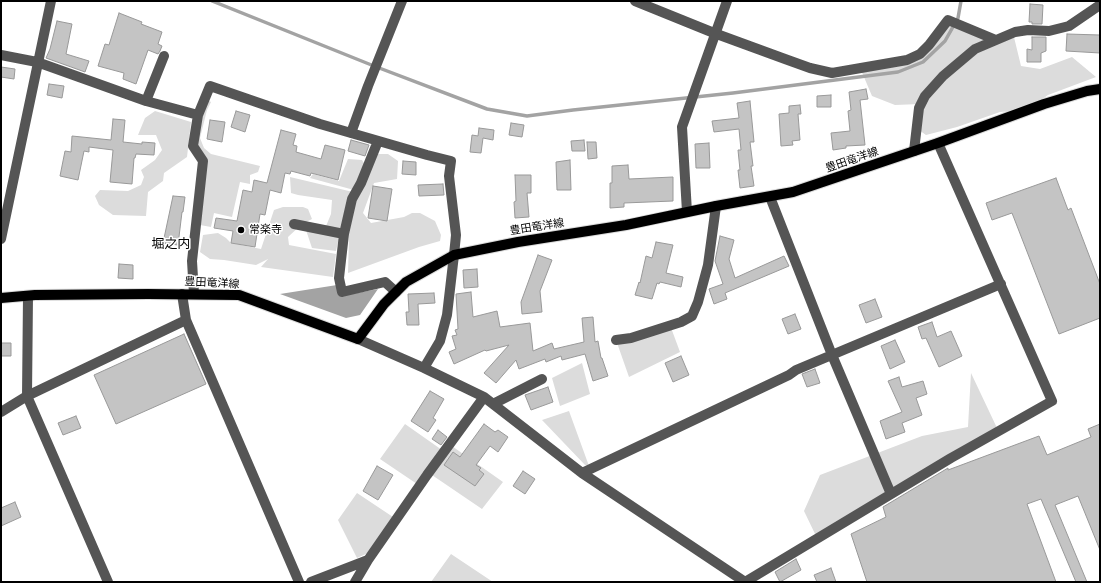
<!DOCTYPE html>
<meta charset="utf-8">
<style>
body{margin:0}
#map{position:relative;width:1101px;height:583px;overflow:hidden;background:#fff;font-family:"Alegreya Sans",sans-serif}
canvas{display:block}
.frame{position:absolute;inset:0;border:2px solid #000;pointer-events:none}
</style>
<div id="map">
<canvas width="1101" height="583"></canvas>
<div class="frame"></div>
</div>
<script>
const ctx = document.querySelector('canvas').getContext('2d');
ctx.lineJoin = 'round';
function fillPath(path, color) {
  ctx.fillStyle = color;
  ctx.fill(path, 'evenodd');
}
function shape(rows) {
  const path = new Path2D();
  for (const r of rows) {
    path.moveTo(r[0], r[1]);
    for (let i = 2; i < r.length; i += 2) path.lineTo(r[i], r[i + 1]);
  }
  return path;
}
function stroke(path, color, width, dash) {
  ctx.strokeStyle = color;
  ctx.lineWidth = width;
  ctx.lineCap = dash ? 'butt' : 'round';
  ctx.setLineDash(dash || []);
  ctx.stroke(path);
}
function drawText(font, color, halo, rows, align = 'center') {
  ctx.font = font + ' "Alegreya Sans","Noto Sans JP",sans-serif';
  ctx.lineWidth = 3;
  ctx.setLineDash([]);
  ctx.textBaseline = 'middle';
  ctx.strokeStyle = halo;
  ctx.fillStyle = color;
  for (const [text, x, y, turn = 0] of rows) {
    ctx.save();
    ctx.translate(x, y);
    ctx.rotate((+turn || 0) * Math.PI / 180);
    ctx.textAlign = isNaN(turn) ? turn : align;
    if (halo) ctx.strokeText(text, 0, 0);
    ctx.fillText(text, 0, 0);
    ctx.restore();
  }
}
const green = shape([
 [945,23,996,40,1013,33,1021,66,1040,69,1072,57,1096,77,1048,95,1027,110,1000,112,957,127,926,135,916,128,920,104,895,105,872,96,861,70,917,55],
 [206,99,211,102,207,110,200,138,204,148,211,154,260,166,258,172,250,175,250,184,240,182,232,217,214,213,211,227,200,225,206,167,193,146],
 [155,111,191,122,187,157,164,173,163,181,148,192,146,216,113,215,99,205,95,196,100,190,128,191,141,185,144,177,141,170,155,160,162,150,156,135,138,135,145,118],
 [376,154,388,154,398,161,397,179,374,183,363,213,371,223,404,217,412,213,420,213,435,221,441,235,440,241,419,247,348,273,349,235,352,204],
 [348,159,362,160,365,165,354,190,310,178,313,174,339,181],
 [290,177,353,192,341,228,336,251,312,248,306,230,324,231,331,214,332,200,298,195,291,193],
 [283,207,303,207,308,209,312,219,302,224,288,237,289,245,336,254,333,277,261,267,268,259,256,265,224,260,210,259,200,252,203,235,218,233,226,238,231,243,261,249,274,210],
 [670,325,680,352,629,377,616,340],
 [582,363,590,394,560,406,552,378],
 [971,373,997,428,817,538,804,511,820,475,922,436,968,427],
 [569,411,589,466,585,465,542,420],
 [405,424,442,450,449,444,503,482,482,509,429,473,368,553,357,558,338,520,357,493,393,517,417,484,380,459],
 [451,554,493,582,431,582]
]);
const water = shape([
 [337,285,341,296,378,289,360,315,346,318,280,294]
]);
const stream = shape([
 [212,1,374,66,487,109,527,116,573,110,733,93,898,72,923,62,945,41,958,18,961,1]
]);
const building = shape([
 [1030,4,1043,5,1042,24,1032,24,1032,22,1029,22,1030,4],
 [119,13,142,22,141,24,162,32,158,44,162,46,160,51,158,54,148,50,136,84,123,79,124,73,98,66,105,44,109,45,119,13],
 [57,21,72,24,66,54,89,61,85,72,46,58,50,49,57,21],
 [1067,34,1100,35,1100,53,1066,51,1067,34],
 [1032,37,1046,37,1046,51,1041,53,1041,62,1027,62,1027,49,1032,50,1032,37],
 [1,67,15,69,14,79,1,77,1,67],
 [49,84,64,86,62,98,47,95,49,84],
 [866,89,868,99,860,100,865,145,846,146,846,148,833,150,831,133,850,131,848,111,851,110,849,92,866,89],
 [831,95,831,107,817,107,817,96,831,95],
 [750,101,754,142,750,142,753,166,751,166,754,186,740,188,738,170,740,170,738,150,741,150,739,129,714,132,712,121,739,118,737,103,750,101],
 [800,105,801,114,798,114,800,140,792,141,793,145,781,146,779,114,789,113,789,106,800,105],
 [236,111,250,115,245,132,231,127,236,111],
 [113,119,125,120,123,142,142,144,142,142,155,143,154,155,136,154,135,158,134,158,132,184,110,182,113,150,89,147,89,152,84,151,78,180,60,176,65,151,71,152,72,136,111,140,113,119],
 [210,120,225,122,222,142,207,139,210,120],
 [511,123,524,125,522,137,509,135,511,123],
 [479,128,494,130,493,140,483,138,481,153,470,152,472,135,478,136,479,128],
 [281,130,296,134,293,145,297,146,296,152,321,159,325,145,345,150,338,180,311,173,310,176,291,171,290,174,285,173,281,193,270,190,265,215,260,214,255,247,231,243,233,231,214,228,216,218,237,221,243,190,252,192,254,180,267,183,281,130],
 [351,140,369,145,365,156,348,151,351,140],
 [584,140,585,151,572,151,571,141,584,140],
 [587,142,596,142,597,158,588,159,587,142],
 [709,143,710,168,696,168,695,144,709,143],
 [570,160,571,190,557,190,556,162,570,160],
 [403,161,416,162,416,175,402,174,403,161],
 [628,165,629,179,673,177,673,201,624,203,624,207,610,208,610,183,612,183,612,166,628,165],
 [515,175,531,175,531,193,527,193,529,217,515,218,514,202,516,201,515,175],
 [1056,178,1068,210,1071,208,1100,284,1100,318,1059,334,1012,213,992,220,986,203,1056,178],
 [443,184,444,195,419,196,418,185,443,184],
 [373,186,392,189,387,221,368,218,373,186],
 [173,196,185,197,183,212,182,212,178,245,163,243,173,196],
 [720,236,734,240,729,259,735,278,784,256,789,266,725,293,727,299,714,304,709,289,723,284,715,261,720,236],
 [656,242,673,245,666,273,683,277,681,287,660,282,659,284,657,283,652,299,635,295,639,282,640,283,646,256,652,258,656,242],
 [538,255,552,260,540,291,542,312,522,314,521,302,538,255],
 [119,264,133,265,133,279,118,278,119,264],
 [477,269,478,287,464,288,463,270,477,269],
 [471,292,473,317,497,311,500,327,530,323,533,351,552,343,554,349,584,342,582,318,593,317,595,342,598,341,601,358,602,358,608,376,593,381,585,354,562,360,561,356,546,362,545,359,519,369,516,360,496,383,484,373,509,345,486,351,485,350,454,364,449,352,456,349,452,336,457,335,455,330,458,329,456,294,471,292],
 [434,293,435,303,418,304,419,325,407,325,406,312,409,312,408,294,434,293],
 [875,299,882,317,866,323,859,305,875,299],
 [795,314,801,329,788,334,782,319,795,314],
 [932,322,937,337,951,331,962,356,939,367,926,338,922,339,918,327,932,322],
 [184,334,206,384,116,424,94,375,184,334],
 [895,340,905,362,890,369,881,346,895,340],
 [1,343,11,343,11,356,1,356,1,343],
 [681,356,689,375,673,382,665,363,681,356],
 [815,369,820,383,807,387,802,374,815,369],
 [899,377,902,387,923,381,927,394,916,398,922,415,902,423,905,432,886,439,880,421,902,412,888,381,899,377],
 [548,387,553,402,531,410,525,395,548,387],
 [430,391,444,399,433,418,436,420,428,432,411,421,430,391],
 [76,416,81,428,63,435,58,423,76,416],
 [484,424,495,432,498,430,508,437,498,452,490,446,476,465,481,468,479,470,484,474,475,486,444,465,453,452,460,457,484,424],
 [1100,424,1100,550,1078,496,1055,505,1087,582,1076,582,1041,499,1027,504,1056,582,867,582,851,534,886,517,883,507,948,468,948,470,1039,436,1047,455,1091,437,1088,429,1100,424],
 [438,430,447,437,441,445,432,439,438,430],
 [377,466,393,475,378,500,363,491,377,466],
 [523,471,535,479,525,494,513,486,523,471],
 [15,502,21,517,1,526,1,508,15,502],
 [796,559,801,570,780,582,775,572,796,559],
 [831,568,836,582,817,582,814,575,831,568]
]);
const minor = shape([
 [635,1,714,33,785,59,810,68,832,73,907,60,920,54,929,45,948,20,996,40],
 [1,55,37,62,146,101,198,115],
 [146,101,164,56],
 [351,133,368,86,402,1],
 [378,141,361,183,352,199,344,234,339,278,342,292,385,282,396,292],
 [914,151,919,108,925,96,943,76,975,49,1015,32,1028,30,1049,31,1069,26,1100,5],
 [770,197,832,355,891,494],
 [687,212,682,127,727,1],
 [294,224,344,234],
 [1,239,51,1],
 [182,294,186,320,299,582],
 [194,294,192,261,203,161,193,146,198,115,210,86,320,124,427,155,451,161,449,176,456,235,454,255,447,315,440,341,424,368],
 [28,296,27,396,108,582],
 [358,339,424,368,484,397,582,473,745,582],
 [616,340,631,338,681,322,692,316,698,302,708,265,716,206],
 [493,404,542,379],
 [1,412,27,396,186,320],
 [582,473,789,375,796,370,1001,284],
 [311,582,368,560],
 [355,582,368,560,427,475,484,397],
 [745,582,951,458,1052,401,938,143]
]);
const major = shape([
 [1,298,35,295,148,294,239,295,358,339,384,304,406,282,454,255,518,242,626,225,716,206,793,192,938,143,1044,104,1087,91,1100,89]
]);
const markers = [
 [241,230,4,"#000"]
];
const streetNames = [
 ["豊田竜洋線",852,160,-19],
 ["豊田竜洋線",537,227,-9],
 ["豊田竜洋線",212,283,3]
];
const poiNames = [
 ["常楽寺",249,230]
];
const quarterNames = [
 ["堀之内",171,244]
];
fillPath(green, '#dcdcdc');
fillPath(water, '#a3a3a3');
stroke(stream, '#a3a3a3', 3.5);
fillPath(building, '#c4c4c4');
stroke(building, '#999', 1);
stroke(major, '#dbdbdb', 12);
stroke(minor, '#555', 10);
stroke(major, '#000', 10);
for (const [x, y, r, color] of markers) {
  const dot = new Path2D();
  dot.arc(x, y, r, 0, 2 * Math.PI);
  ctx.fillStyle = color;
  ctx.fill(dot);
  stroke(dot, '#fff', 1.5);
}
drawText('11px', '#000', '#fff', streetNames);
drawText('11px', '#000', '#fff', poiNames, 'left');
drawText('13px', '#000', '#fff', quarterNames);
</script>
